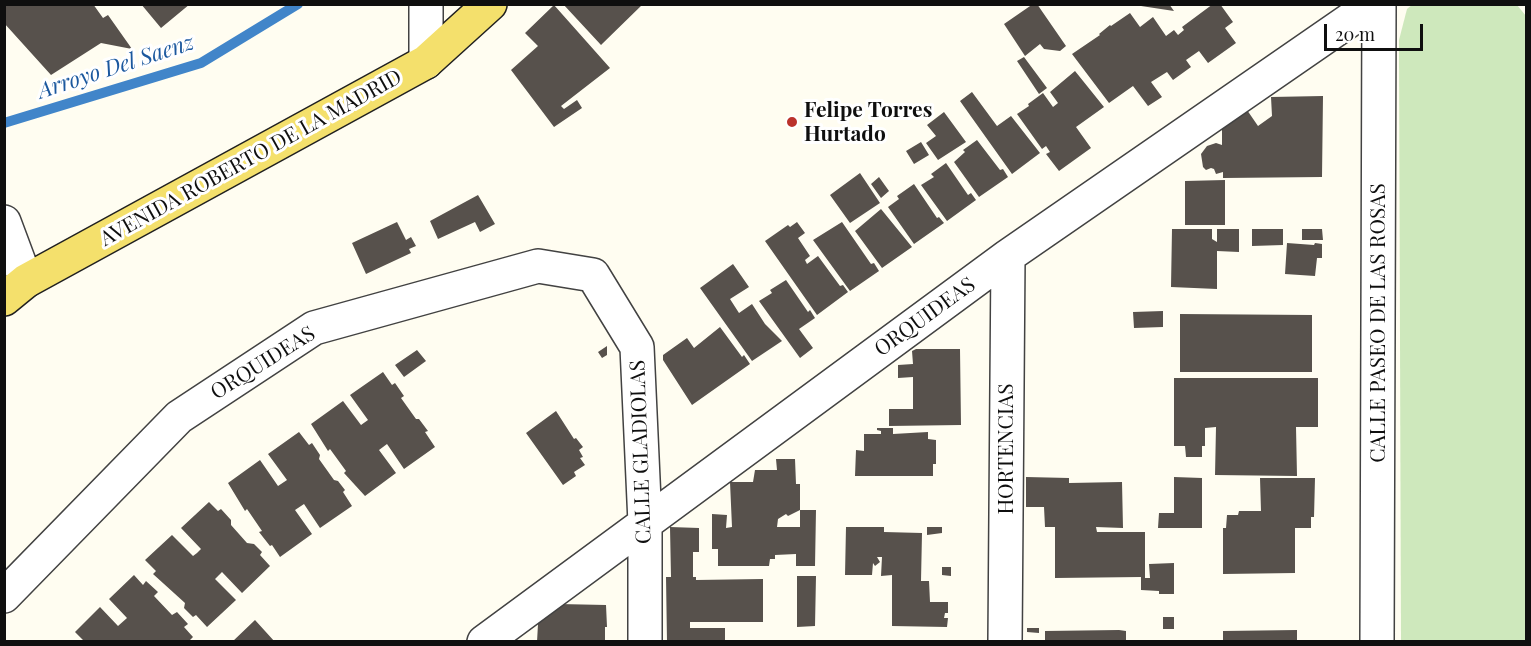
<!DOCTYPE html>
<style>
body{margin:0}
#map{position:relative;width:1531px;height:646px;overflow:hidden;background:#fffdf1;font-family:"Playfair Display",serif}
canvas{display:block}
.frame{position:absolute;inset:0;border:6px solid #0f0f0f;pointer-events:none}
.scale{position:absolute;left:1324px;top:24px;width:99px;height:27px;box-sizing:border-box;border:3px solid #0f0f0f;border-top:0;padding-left:8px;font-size:18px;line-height:21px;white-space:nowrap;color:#0f0f0f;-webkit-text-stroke:4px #fff;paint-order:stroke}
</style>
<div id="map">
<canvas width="1531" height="646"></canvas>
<div class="frame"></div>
<div class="scale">20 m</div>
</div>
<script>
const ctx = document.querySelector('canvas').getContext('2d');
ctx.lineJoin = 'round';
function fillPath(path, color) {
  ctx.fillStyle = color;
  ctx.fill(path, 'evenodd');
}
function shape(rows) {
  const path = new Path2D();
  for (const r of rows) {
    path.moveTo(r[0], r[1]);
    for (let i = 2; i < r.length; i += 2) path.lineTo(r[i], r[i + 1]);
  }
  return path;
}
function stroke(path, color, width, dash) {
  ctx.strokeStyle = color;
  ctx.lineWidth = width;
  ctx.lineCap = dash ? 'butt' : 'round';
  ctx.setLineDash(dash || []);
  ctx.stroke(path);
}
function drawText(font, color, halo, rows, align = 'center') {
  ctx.font = font + ' "Playfair Display",serif';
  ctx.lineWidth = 6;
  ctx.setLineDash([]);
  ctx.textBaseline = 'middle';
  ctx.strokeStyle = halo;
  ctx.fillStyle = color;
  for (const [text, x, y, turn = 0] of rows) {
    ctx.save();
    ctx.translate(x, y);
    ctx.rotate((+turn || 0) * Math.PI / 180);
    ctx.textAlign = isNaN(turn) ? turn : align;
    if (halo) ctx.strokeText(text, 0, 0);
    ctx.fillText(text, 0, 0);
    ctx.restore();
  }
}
const green = shape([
 [1413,4,1517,5,1526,16,1526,641,1401,641,1399,40,1407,9]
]);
const stream = shape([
 [4,123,201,63,298,4]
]);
const building = shape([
 [4,4,93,4,103,18,108,15,132,49,101,43,51,75,4,23],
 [141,4,190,4,161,28],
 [563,4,643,4,601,45],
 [1033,4,1037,4,1066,46,1060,51,1044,49,1040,44,1025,56,1004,24],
 [1141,4,1169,4,1174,11,1141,6],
 [1213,4,1220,4,1233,22,1225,28,1236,43,1208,63,1199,51,1186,60,1191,67,1173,80,1167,72,1151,82,1162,97,1148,106,1133,86,1109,103,1072,54,1100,35,1099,34,1110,25,1111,26,1130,13,1140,27,1153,17,1166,36,1174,30,1178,35,1184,30,1182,27],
 [554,5,610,68,561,106,564,109,577,100,582,108,554,127,511,70,538,46,525,33],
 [1024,57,1047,88,1039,94,1017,61],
 [1075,71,1104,107,1076,127,1091,148,1059,171,1046,154,1050,152,1046,146,1042,149,1017,114,1029,106,1028,104,1043,93,1053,107,1058,103,1050,92],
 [972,92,997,126,1011,116,1040,153,1012,174,960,101],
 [1323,96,1322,177,1223,178,1223,172,1216,174,1214,169,1211,168,1206,170,1203,167,1201,154,1207,146,1216,143,1222,145,1222,128,1247,110,1258,126,1272,116,1271,97],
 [944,112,966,142,938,160,926,143,936,136,927,125],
 [977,140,1000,170,1003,169,1008,177,979,197,954,162,965,152,963,150],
 [921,142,929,155,914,164,906,151],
 [946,163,968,195,971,193,976,200,947,221,921,185,934,177,931,174],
 [860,173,880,203,850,223,830,195],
 [879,177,889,191,881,198,871,184],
 [1225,180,1225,225,1185,225,1185,181],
 [914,184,937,218,939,217,944,223,914,244,888,207,899,199,897,196],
 [478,195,495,224,480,232,475,222,438,239,430,221],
 [881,209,912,247,882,268,855,231],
 [397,222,406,240,411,237,416,246,409,249,411,253,366,274,352,243],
 [797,222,805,233,798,238,810,256,805,260,807,264,818,256,840,286,843,285,848,292,817,315,765,241,788,225,790,227],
 [842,222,871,264,874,263,879,271,850,291,813,240],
 [1172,229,1212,229,1212,239,1217,242,1217,229,1239,229,1239,252,1217,251,1217,289,1171,287],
 [1252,229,1283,229,1283,245,1252,246],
 [1302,229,1322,229,1323,240,1302,240],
 [1287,243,1314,245,1315,243,1322,244,1322,258,1317,258,1315,276,1285,274],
 [733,264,749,287,730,299,739,313,752,304,765,324,782,341,752,361,700,288],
 [786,280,808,312,810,310,815,318,799,329,813,348,800,358,759,301,772,293,770,290],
 [1163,311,1163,327,1134,328,1133,312],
 [1180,314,1312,315,1312,372,1180,372],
 [720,327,742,357,744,355,750,364,692,405,663,360,663,355,687,338,694,348],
 [607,346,607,355,602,358,598,352],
 [916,349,960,349,961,425,889,426,889,409,913,409,913,377,898,378,898,365,913,364,912,351],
 [417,350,426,361,404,377,395,365],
 [383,372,392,385,395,383,404,396,401,398,416,419,419,419,428,431,425,432,435,447,404,469,387,444,379,450,396,473,365,496,344,473,346,471,330,449,328,451,311,424,343,401,361,425,368,420,350,395],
 [1174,378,1318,378,1318,427,1296,427,1297,476,1215,475,1216,427,1205,428,1205,446,1202,446,1202,457,1186,457,1185,446,1174,446],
 [556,411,574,439,576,438,583,447,579,450,583,457,580,458,585,465,574,472,576,476,563,485,526,433],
 [877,428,893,428,893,434,928,432,928,439,936,440,936,464,933,464,933,476,855,476,856,450,864,451,864,434,881,434,881,431,877,430],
 [299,432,309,445,312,443,320,455,319,459,334,480,338,481,345,490,343,492,352,506,320,528,304,504,295,510,312,534,280,557,272,545,270,546,259,532,262,531,247,509,245,511,228,483,260,460,278,486,287,480,268,454],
 [776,459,795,459,796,484,800,484,800,510,788,516,786,514,778,519,777,527,800,527,800,510,816,510,815,566,796,566,796,554,775,555,775,559,770,559,769,566,718,566,718,549,712,549,712,514,727,515,726,528,732,527,730,482,753,482,755,470,777,470],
 [1026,477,1069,478,1069,483,1122,482,1123,528,1096,527,1097,532,1145,532,1145,578,1150,578,1149,564,1174,563,1174,594,1159,594,1159,591,1141,590,1141,577,1055,578,1055,527,1045,527,1044,507,1026,507],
 [1174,477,1202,478,1202,528,1158,528,1159,513,1174,513],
 [1260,478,1315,478,1314,517,1311,517,1311,528,1295,528,1295,573,1223,574,1223,528,1226,528,1227,515,1238,515,1239,511,1261,511],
 [209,502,218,511,221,509,231,520,231,525,247,543,254,544,262,552,260,555,270,566,242,593,222,572,215,579,236,600,207,627,196,615,193,617,184,608,185,603,153,574,156,571,145,560,172,535,193,556,197,553,201,549,181,528],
 [670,527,699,528,699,552,693,552,693,577,696,577,696,580,763,579,763,622,690,622,690,628,725,628,725,642,667,642,666,577,671,577],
 [846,527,884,527,884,532,922,533,921,581,929,581,930,602,948,602,948,613,945,613,944,618,948,618,947,627,892,626,892,575,881,576,882,557,877,557,880,562,875,566,873,563,872,575,845,575],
 [927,527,942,527,942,533,927,535],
 [942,567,951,567,951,576,942,575],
 [134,575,143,585,146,581,158,592,154,596,172,615,177,612,188,624,184,627,193,637,188,642,85,642,75,632,100,607,118,626,127,618,109,599],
 [797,576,816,576,815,626,797,627],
 [559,604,606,605,607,627,605,627,605,642,537,642,538,624],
 [1163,617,1174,617,1174,629,1163,629],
 [255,620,275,642,232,642],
 [1027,628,1039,628,1039,633,1027,632],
 [1119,630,1126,631,1126,642,1045,642,1045,631],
 [1297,630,1297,642,1223,642,1223,631]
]);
const minor = shape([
 [426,62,426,4],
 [4,222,26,281],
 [4,596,179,417,314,328,538,266,593,275,637,347,645,523,645,642],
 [484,642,1008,256,1373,4],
 [1005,642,1008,256],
 [1377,642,1379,4]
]);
const major = shape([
 [4,299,26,281,426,62,490,4]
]);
const markers = [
 [792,122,6,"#bb322b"]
];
const poiNames = [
 ["Felipe Torres",804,110],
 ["Hurtado",804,134]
];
const streetNames = [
 ["AVENIDA ROBERTO DE LA MADRID",251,158,-29],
 ["ORQUIDEAS",925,317,-36],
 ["CALLE PASEO DE LAS ROSAS",1378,323,-90],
 ["ORQUIDEAS",263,363,-32],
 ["HORTENCIAS",1006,449,-90],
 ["CALLE GLADIOLAS",641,452,-92]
];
const waterNames = [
 ["Arroyo Del Saenz",116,67,-18]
];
fillPath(green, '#cee8bc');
stroke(stream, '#4185c9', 10);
fillPath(building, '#57514c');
stroke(minor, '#424242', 36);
stroke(major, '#202020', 36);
stroke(minor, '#fff', 33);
stroke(major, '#f4e06c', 33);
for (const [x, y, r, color] of markers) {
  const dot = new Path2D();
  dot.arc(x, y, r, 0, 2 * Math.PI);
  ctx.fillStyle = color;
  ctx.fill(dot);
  stroke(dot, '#fff', 2);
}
drawText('bold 21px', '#0f0f0f', '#fff', poiNames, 'left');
drawText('21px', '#0f0f0f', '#fff', streetNames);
drawText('italic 22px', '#1b589e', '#fff', waterNames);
</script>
